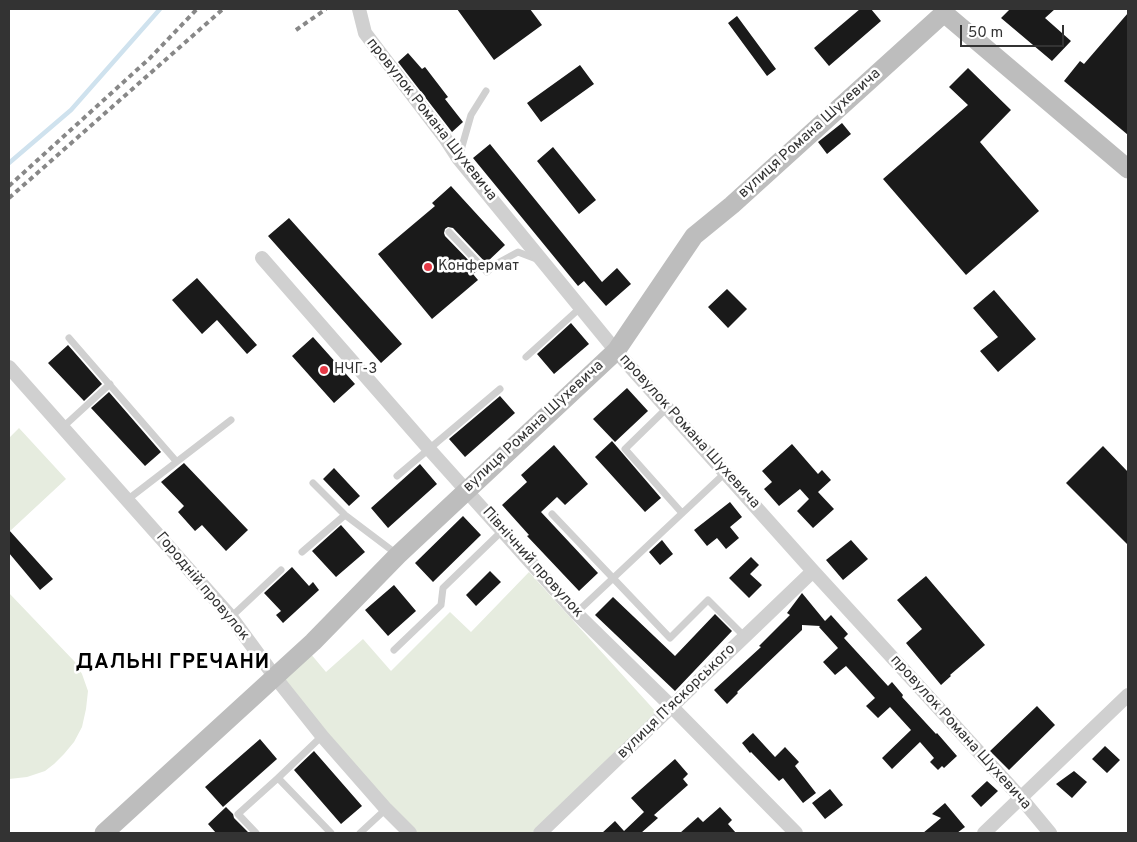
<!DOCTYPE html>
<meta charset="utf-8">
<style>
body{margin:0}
#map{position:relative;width:1137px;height:842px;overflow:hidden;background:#fff;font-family:Overpass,sans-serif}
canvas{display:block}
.frame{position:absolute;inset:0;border:10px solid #333;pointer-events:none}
.scale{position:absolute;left:960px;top:25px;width:104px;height:22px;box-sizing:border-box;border:2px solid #333;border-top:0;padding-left:6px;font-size:15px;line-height:18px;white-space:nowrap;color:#333;-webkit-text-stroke:4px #fff;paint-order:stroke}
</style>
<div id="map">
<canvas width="1137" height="842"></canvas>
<div class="frame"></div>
<div class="scale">50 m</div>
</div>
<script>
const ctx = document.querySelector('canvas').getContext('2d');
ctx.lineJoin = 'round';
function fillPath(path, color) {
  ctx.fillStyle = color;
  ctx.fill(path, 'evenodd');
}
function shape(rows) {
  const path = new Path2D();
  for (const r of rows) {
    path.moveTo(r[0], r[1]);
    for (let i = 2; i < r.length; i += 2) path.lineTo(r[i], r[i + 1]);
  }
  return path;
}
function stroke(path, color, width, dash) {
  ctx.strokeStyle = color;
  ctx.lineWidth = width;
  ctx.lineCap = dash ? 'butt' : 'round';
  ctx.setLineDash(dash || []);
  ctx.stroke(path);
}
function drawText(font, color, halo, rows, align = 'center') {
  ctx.font = font + ' Overpass,sans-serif';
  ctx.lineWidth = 5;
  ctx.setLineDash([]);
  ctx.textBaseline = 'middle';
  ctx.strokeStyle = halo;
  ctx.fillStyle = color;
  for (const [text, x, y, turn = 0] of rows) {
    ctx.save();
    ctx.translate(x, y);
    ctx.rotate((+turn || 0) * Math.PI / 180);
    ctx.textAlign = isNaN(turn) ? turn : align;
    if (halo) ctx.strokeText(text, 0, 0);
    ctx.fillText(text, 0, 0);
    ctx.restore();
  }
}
const green = shape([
 [19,428,66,479,9,532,9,438],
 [529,572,657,713,532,833,415,833,327,732,283,678,310,653,326,672,363,639,391,671,450,612,471,632],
 [9,593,75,662,82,674,88,691,86,709,82,727,74,742,64,754,54,764,45,771,27,777,9,779]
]);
const stream = shape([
 [9,163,71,110,160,9]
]);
const building = shape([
 [457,9,530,9,542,25,494,60],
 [860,9,871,9,881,21,829,66,814,48],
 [1010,9,1055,9,1045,18,1071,41,1052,61,1001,18],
 [1128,13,1128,135,1064,81,1080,61,1084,64],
 [737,16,776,69,767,76,728,23],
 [408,53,422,69,425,67,448,97,445,99,463,122,452,132,398,62],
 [580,65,594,84,541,122,527,103],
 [968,68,1011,110,980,142,1039,211,966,275,883,179,968,105,949,87],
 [842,123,851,134,827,154,818,142],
 [490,144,602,282,617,268,631,284,606,306,584,281,578,286,473,158],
 [553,147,596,200,579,214,537,161],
 [451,186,505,245,486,263,453,228,448,227,445,229,444,233,445,236,478,270,473,274,478,280,432,319,378,254,435,206,432,203],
 [289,218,402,344,381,363,268,236],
 [197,278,257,345,247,354,217,320,202,334,172,300],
 [727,289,747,309,728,328,708,307],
 [994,290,1036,339,998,372,980,351,998,337,973,308],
 [571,323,589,344,554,374,537,354],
 [313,337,355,384,334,403,292,356],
 [68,345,102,384,84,401,48,363],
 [627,388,648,411,615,442,593,419],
 [109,392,161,452,145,466,91,408],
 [500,396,515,413,465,457,449,439],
 [612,441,661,498,645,512,595,457],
 [792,444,818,474,822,470,831,480,818,492,834,509,813,528,797,511,809,499,800,489,779,506,764,489,772,482,762,471],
 [554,445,588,484,565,505,557,497,541,512,598,573,579,591,527,536,529,535,502,505,527,482,521,475],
 [1103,446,1128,472,1128,545,1066,483],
 [184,463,248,530,226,551,202,525,195,531,178,512,184,506,161,482],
 [420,464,437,484,388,528,371,508],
 [334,468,360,496,349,506,323,479],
 [730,502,742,517,730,527,739,538,726,549,717,538,707,546,694,530],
 [463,516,481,535,433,582,415,563],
 [341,525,365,552,336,577,312,551],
 [9,530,53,579,40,590,9,553],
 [662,540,673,554,660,565,649,552],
 [851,540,868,559,843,580,826,560],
 [751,557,759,565,750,574,762,585,749,598,729,578],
 [292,567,309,586,313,582,319,590,283,623,276,615,281,611,264,593],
 [490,571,501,582,476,606,466,595],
 [926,576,985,645,950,675,951,676,941,685,906,643,922,629,897,600],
 [394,585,416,611,388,636,365,610],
 [802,593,825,621,831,615,848,634,844,638,888,686,892,682,903,695,902,697,936,734,937,733,957,756,944,768,942,766,938,770,930,762,934,758,920,742,892,769,882,758,911,730,890,707,878,718,866,706,875,698,846,666,835,675,823,662,838,648,819,627,820,626,802,625,802,630,737,692,738,693,727,704,714,690,761,647,759,646,790,615,787,613],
 [613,597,675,656,715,614,732,631,675,691,595,615],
 [1037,706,1055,725,1009,770,990,751],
 [753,733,775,757,785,747,799,762,795,766,816,793,803,803,783,778,779,781,751,752,750,753,742,743],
 [260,739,277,759,223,807,205,787],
 [1105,746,1120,760,1107,773,1092,759],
 [314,751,362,806,341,824,294,770],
 [675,759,688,774,683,779,688,785,654,815,658,818,641,833,602,833,615,821,624,831,644,812,631,798],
 [1074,771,1087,782,1072,798,1056,784],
 [987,781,998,791,981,807,971,796],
 [830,789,843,805,825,819,812,803],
 [945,803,965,827,957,833,923,833,941,818,932,814],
 [226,807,233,814,234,818,249,833,216,833,208,824],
 [720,807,732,820,728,824,736,833,680,833,698,817,703,822]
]);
const lane = shape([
 [459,157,471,115,486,91],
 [449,232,487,272,496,264,518,252,539,260],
 [69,338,176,461],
 [526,357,580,308],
 [667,408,625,449,682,513],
 [63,427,110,384],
 [397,476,500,389],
 [313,483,345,515,398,555],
 [127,500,231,420],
 [552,514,670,638,708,600,745,637],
 [302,552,345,515],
 [576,613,725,473],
 [231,617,281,570],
 [394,650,441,605,443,588,502,531],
 [322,736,278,778,331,833],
 [256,833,238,814,278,778],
 [360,833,386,809]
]);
const street = shape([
 [359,9,365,33,445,138,458,158,616,351,813,571,1021,798,1050,833],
 [262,258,429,449,576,613,671,706,796,833],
 [9,367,231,617,275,677,322,736,386,809,410,833],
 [540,833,813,571],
 [984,833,1128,695]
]);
const secondary = shape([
 [104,833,313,642,398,555,616,351,694,236,732,205,944,13,1128,169]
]);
const rail = shape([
 [296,30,326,9],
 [9,186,150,58,197,9],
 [9,198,223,9]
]);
const markers = [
 [428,267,5,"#e63946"],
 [324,370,5,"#e63946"]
];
const streetNames = [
 ["провулок Романа Шухевича",431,120,52],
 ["вулиця Романа Шухевича",810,134,-42],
 ["вулиця Романа Шухевича",534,427,-43],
 ["провулок Романа Шухевича",689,432,48],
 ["Північний провулок",532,563,48],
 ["Городній провулок",202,587,50],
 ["вулиця Пʼяскорського",677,702,-44],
 ["провулок Романа Шухевича",960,733,48]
];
const poiNames = [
 ["Конфермат",438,267],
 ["НЧГ-3",334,370]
];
const districtNames = [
 ["ДАЛЬНІ ГРЕЧАНИ",173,664]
];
fillPath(green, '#e6ecdf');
stroke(stream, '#cfe2ee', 4.5);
fillPath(building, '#1a1a1a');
stroke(lane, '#d0d0d0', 7);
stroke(street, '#d0d0d0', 14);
stroke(secondary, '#bdbdbd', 19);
stroke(rail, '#888', 4, [5, 4]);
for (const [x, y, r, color] of markers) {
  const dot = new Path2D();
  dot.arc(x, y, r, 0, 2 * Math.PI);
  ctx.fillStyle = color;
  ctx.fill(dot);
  stroke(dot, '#fff', 2);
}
drawText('15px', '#333', '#fff', streetNames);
drawText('15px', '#333', '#fff', poiNames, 'left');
ctx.letterSpacing = '1px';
drawText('bold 20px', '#000', '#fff', districtNames);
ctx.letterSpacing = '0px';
</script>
